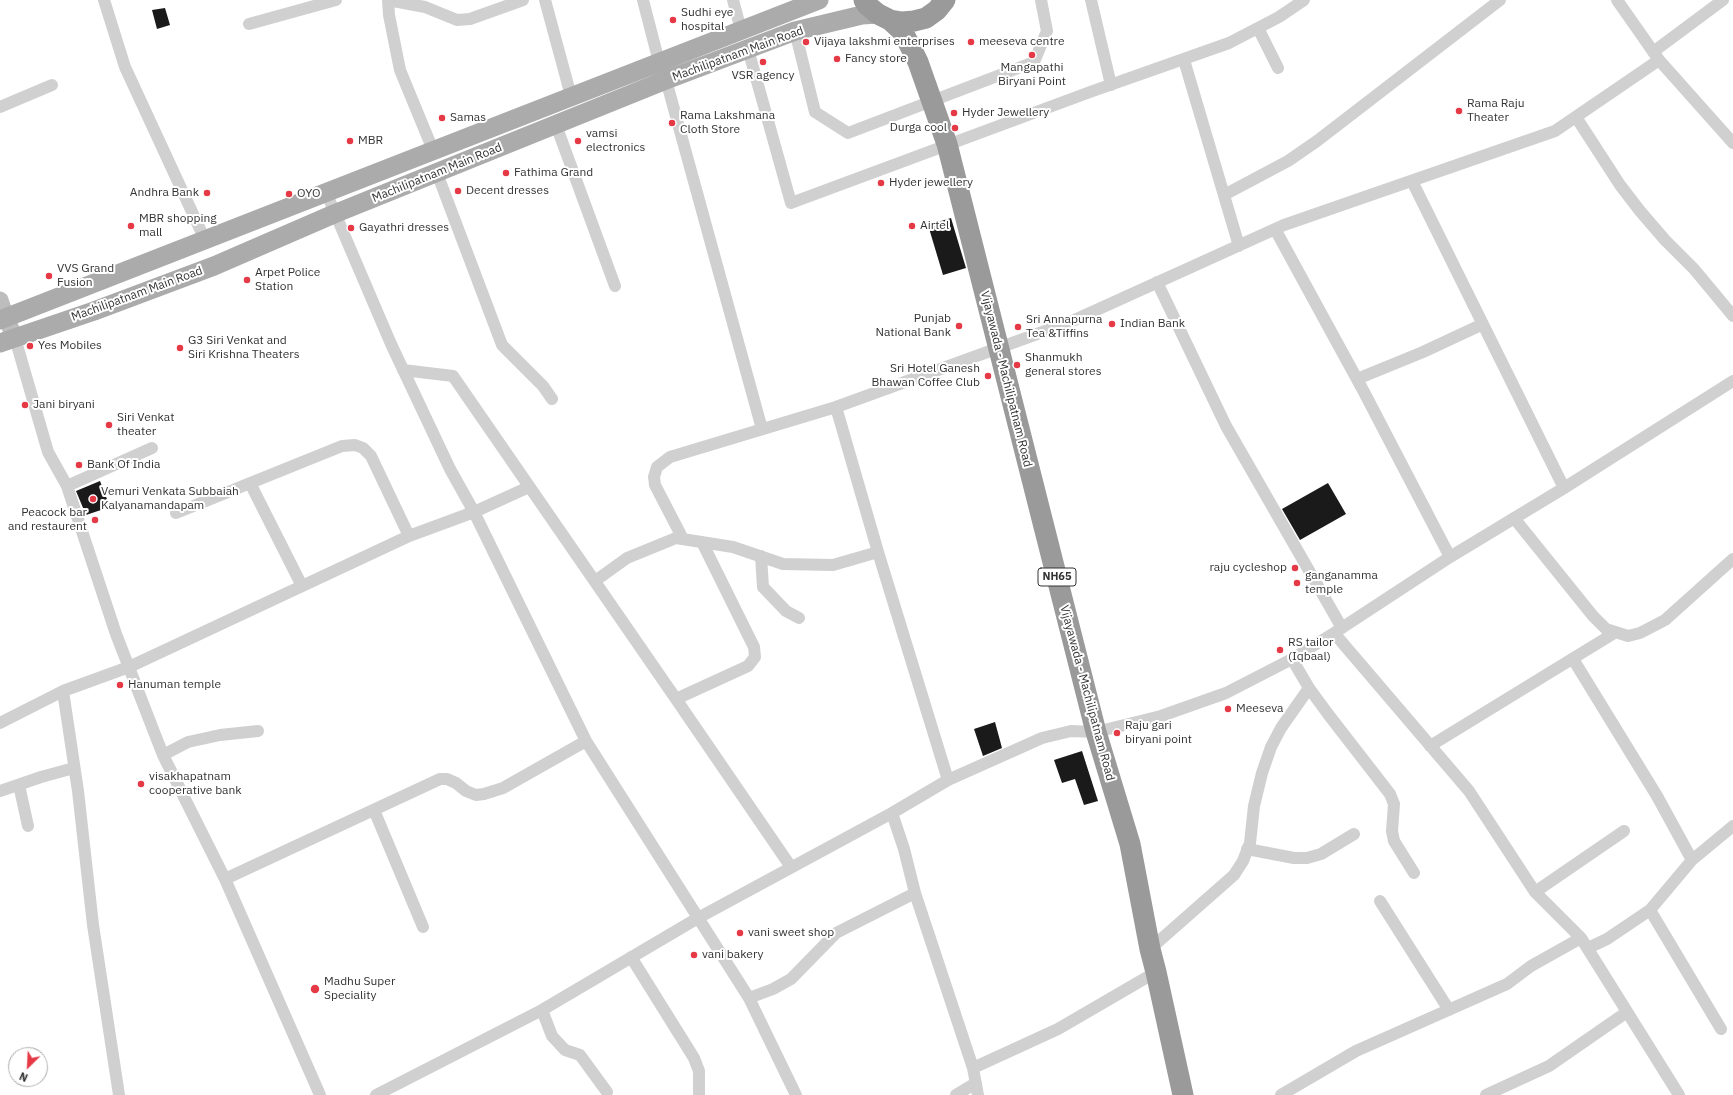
<!DOCTYPE html>
<style>
body{margin:0}
#map{position:relative;width:1733px;height:1095px;overflow:hidden;background:#fff;font-family:"IBM Plex Sans",sans-serif}
canvas{display:block}
.north{position:absolute;left:8px;top:1047px;width:40px;height:40px;box-sizing:border-box;background:#fff;border:1px solid #adadad;border-radius:50%;rotate:204deg;font-size:11px;font-weight:700;line-height:16px;text-align:center;color:#333}
.north::after{content:'';display:block;margin:auto;width:14px;height:18px;background:#e63946;clip-path:polygon(50% 0,100% 100%,50% 72%,0 100%)}
</style>
<div id="map">
<canvas width="1733" height="1095"></canvas>
<div class="north">N</div>
</div>
<script>
const ctx = document.querySelector('canvas').getContext('2d');
ctx.lineJoin = 'round';
function fillPath(path, color) {
  ctx.fillStyle = color;
  ctx.fill(path, 'evenodd');
}
function shape(rows) {
  const path = new Path2D();
  for (const r of rows) {
    path.moveTo(r[0], r[1]);
    for (let i = 2; i < r.length; i += 2) path.lineTo(r[i], r[i + 1]);
  }
  return path;
}
function stroke(path, color, width, dash) {
  ctx.strokeStyle = color;
  ctx.lineWidth = width;
  ctx.lineCap = dash ? 'butt' : 'round';
  ctx.setLineDash(dash || []);
  ctx.stroke(path);
}
function drawText(font, color, halo, rows, align = 'center') {
  ctx.font = font + ' "IBM Plex Sans",sans-serif';
  ctx.lineWidth = 4;
  ctx.setLineDash([]);
  ctx.textBaseline = 'middle';
  ctx.strokeStyle = halo;
  ctx.fillStyle = color;
  for (const [text, x, y, turn = 0] of rows) {
    ctx.save();
    ctx.translate(x, y);
    ctx.rotate((+turn || 0) * Math.PI / 180);
    ctx.textAlign = isNaN(turn) ? turn : align;
    if (halo) ctx.strokeText(text, 0, 0);
    ctx.fillText(text, 0, 0);
    ctx.restore();
  }
}
const building = shape([
 [165,8,170,25,157,29,152,10],
 [951,218,966,268,943,275,928,225],
 [100,481,110,507,86,515,76,491],
 [1328,483,1346,514,1300,540,1282,509],
 [995,722,1002,748,983,756,974,729],
 [1082,751,1098,801,1084,805,1075,779,1062,783,1054,760]
]);
const street = shape([
 [104,0,125,67,205,240],
 [388,0,389,15,400,70,433,150],
 [388,0,425,7,457,20,470,19,523,0],
 [545,0,571,96],
 [643,0,659,62],
 [733,0,741,30],
 [1091,0,1111,85],
 [1617,0,1659,60,1733,143],
 [249,24,336,0],
 [1258,28,1278,68],
 [795,31,815,112,848,133,1034,62,1047,31,1041,0],
 [748,49,791,203,1090,92,1229,43,1279,17,1304,0],
 [1653,52,1723,0],
 [1184,60,1239,246],
 [666,80,762,429],
 [0,107,52,85],
 [1576,117,1620,185,1640,211,1665,240,1694,269,1733,316],
 [556,125,615,286],
 [437,173,502,345,543,386,552,399],
 [1412,181,1564,488],
 [326,192,391,344,450,469,474,512,586,741,749,998,796,1095],
 [1224,195,1288,161,1317,141,1500,0],
 [1275,229,1364,392,1450,557],
 [1157,282,1226,426,1342,628],
 [15,338,48,452,67,486,116,634,163,755,225,879,320,1095],
 [403,370,453,376,676,699,791,867],
 [1357,379,1423,352,1483,324],
 [836,407,1070,322,1284,225,1555,131,1659,60],
 [250,483,302,586],
 [67,486,152,448],
 [176,513,342,446,355,445,363,448,371,456,409,536],
 [1514,518,1593,616,1606,629,1628,636,1640,633,1665,620,1733,559],
 [683,539,655,485,654,477,657,467,670,457,836,407,878,552,948,780],
 [761,556,763,587,786,611,799,618],
 [595,581,627,558,676,538,733,547,783,564,833,565,878,552],
 [1334,633,1469,791,1535,892,1581,938,1679,1095],
 [1292,659,1309,688,1328,714,1390,794,1394,804,1392,831,1394,841,1414,873],
 [1573,659,1657,796,1692,860],
 [63,691,78,791,93,925,119,1095],
 [676,699,748,666,755,657,754,647,702,542],
 [0,723,63,691,129,667,409,536,474,512,529,487],
 [1430,746,1616,632],
 [163,755,188,742,220,735,258,731],
 [19,785,28,826],
 [0,791,41,777,74,768],
 [374,810,423,927],
 [892,813,904,849,915,893,973,1068,978,1095],
 [1247,849,1294,858,1307,858,1321,854,1354,834],
 [225,879,440,779,447,779,456,783,466,791,476,795,484,794,503,788,586,741],
 [1535,892,1624,831],
 [1380,901,1449,1010],
 [1650,910,1721,1029],
 [1588,948,1607,939,1650,910,1692,860,1733,826],
 [1150,949,1234,875,1243,861,1250,843,1254,806,1262,773,1271,747,1281,728,1309,688],
 [631,957,694,1058,699,1071,699,1095],
 [749,998,773,989,791,979,836,933,915,893],
 [542,1010,552,1036,565,1050,580,1055,607,1092],
 [973,1068,1058,1029,1156,972],
 [376,1095,542,1010,698,918,892,813,948,780,1042,738,1071,731,1096,732,1161,716,1226,693,1292,659,1334,633,1450,557,1564,488,1733,381],
 [956,1095,976,1083],
 [1281,1095,1356,1051,1507,984,1531,966,1581,938],
 [1486,1095,1549,1066,1627,1012]
]);
const secondary = shape([
 [0,300,6,318,15,338]
]);
const primary = shape([
 [0,320,819,0],
 [0,343,94,311,214,266,334,214,666,80,795,31,862,15,878,14]
]);
const highway = shape([
 [864,0,867,5,878,14,890,20,902,22,914,21,926,18,937,10,945,0],
 [890,20,903,32,918,62,947,144,1096,732,1130,844,1150,949,1156,972,1183,1095]
]);
const markers = [
 [673,20,4,"#e63946"],
 [806,42,4,"#e63946"],
 [971,42,4,"#e63946"],
 [1032,55,4,"#e63946"],
 [837,59,4,"#e63946"],
 [763,62,4,"#e63946"],
 [1459,111,4,"#e63946"],
 [954,113,4,"#e63946"],
 [442,118,4,"#e63946"],
 [672,123,4,"#e63946"],
 [955,128,4,"#e63946"],
 [350,141,4,"#e63946"],
 [578,141,4,"#e63946"],
 [506,173,4,"#e63946"],
 [881,183,4,"#e63946"],
 [458,191,4,"#e63946"],
 [207,193,4,"#e63946"],
 [289,194,4,"#e63946"],
 [131,226,4,"#e63946"],
 [912,226,4,"#e63946"],
 [351,228,4,"#e63946"],
 [49,276,4,"#e63946"],
 [247,280,4,"#e63946"],
 [1112,324,4,"#e63946"],
 [959,326,4,"#e63946"],
 [1018,327,4,"#e63946"],
 [30,346,4,"#e63946"],
 [180,348,4,"#e63946"],
 [1017,365,4,"#e63946"],
 [988,376,4,"#e63946"],
 [25,405,4,"#e63946"],
 [109,425,4,"#e63946"],
 [79,465,4,"#e63946"],
 [93,499,4,"#e63946"],
 [95,520,4,"#e63946"],
 [1295,568,4,"#e63946"],
 [1297,583,4,"#e63946"],
 [1280,650,4,"#e63946"],
 [120,685,4,"#e63946"],
 [1228,709,4,"#e63946"],
 [1117,733,4,"#e63946"],
 [141,784,4,"#e63946"],
 [740,933,4,"#e63946"],
 [694,955,4,"#e63946"],
 [315,989,5,"#e63946"]
];
const shields = [
 [1057,577,38]
];
const shieldNames = [
 ["NH65",1057,577]
];
const poiNames = [
 ["Sudhi eye",681,13],
 ["hospital",681,27],
 ["Vijaya lakshmi enterprises",814,42],
 ["meeseva centre",979,42],
 ["Fancy store",845,59],
 ["Mangapathi",1032,68,"center"],
 ["Biryani Point",1032,82,"center"],
 ["VSR agency",763,76,"center"],
 ["Rama Raju",1467,104],
 ["Theater",1467,118],
 ["Hyder Jewellery",962,113],
 ["Rama Lakshmana",680,116],
 ["Cloth Store",680,130],
 ["Samas",450,118],
 ["Durga cool",947,128,"right"],
 ["vamsi",586,134],
 ["electronics",586,148],
 ["MBR",358,141],
 ["Fathima Grand",514,173],
 ["Hyder jewellery",889,183],
 ["Decent dresses",466,191],
 ["Andhra Bank",199,193,"right"],
 ["OYO",297,194],
 ["MBR shopping",139,219],
 ["mall",139,233],
 ["Airtel",920,226],
 ["Gayathri dresses",359,228],
 ["VVS Grand",57,269],
 ["Fusion",57,283],
 ["Arpet Police",255,273],
 ["Station",255,287],
 ["Punjab",951,319,"right"],
 ["National Bank",951,333,"right"],
 ["Sri Annapurna",1026,320],
 ["Tea &Tiffins",1026,334],
 ["Indian Bank",1120,324],
 ["G3 Siri Venkat and",188,341],
 ["Siri Krishna Theaters",188,355],
 ["Yes Mobiles",38,346],
 ["Shanmukh",1025,358],
 ["general stores",1025,372],
 ["Sri Hotel Ganesh",980,369,"right"],
 ["Bhawan Coffee Club",980,383,"right"],
 ["Jani biryani",33,405],
 ["Siri Venkat",117,418],
 ["theater",117,432],
 ["Bank Of India",87,465],
 ["Vemuri Venkata Subbaiah",101,492],
 ["Kalyanamandapam",101,506],
 ["Peacock bar",87,513,"right"],
 ["and restaurent",87,527,"right"],
 ["raju cycleshop",1287,568,"right"],
 ["ganganamma",1305,576],
 ["temple",1305,590],
 ["RS tailor",1288,643],
 ["(Iqbaal)",1288,657],
 ["Hanuman temple",128,685],
 ["Meeseva",1236,709],
 ["Raju gari",1125,726],
 ["biryani point",1125,740],
 ["visakhapatnam",149,777],
 ["cooperative bank",149,791],
 ["vani sweet shop",748,933],
 ["vani bakery",702,955],
 ["Madhu Super",324,982],
 ["Speciality",324,996]
];
const streetNames = [
 ["Machilipatnam Main Road",738,54,-20],
 ["Machilipatnam Main Road",437,173,-22],
 ["Machilipatnam Main Road",137,294,-20],
 ["Vijayawada - Machilipatnam Road",1006,379,76],
 ["Vijayawada - Machilipatnam Road",1087,693,75]
];
fillPath(building, '#1a1a1a');
stroke(street, '#d0d0d0', 12);
stroke(secondary, '#bdbdbd', 17);
stroke(primary, '#ababab', 19);
stroke(highway, '#9a9a9a', 21);
for (const [x, y, r, color] of markers) {
  const dot = new Path2D();
  dot.arc(x, y, r, 0, 2 * Math.PI);
  ctx.fillStyle = color;
  ctx.fill(dot);
  stroke(dot, '#fff', 1.5);
}
for (const [x, y, w] of shields) {
  const box = new Path2D();
  box.roundRect(x - w / 2, y - 9, w, 18, 3);
  ctx.fillStyle = '#fff';
  ctx.fill(box);
  stroke(box, '#333', 1);
}
drawText('bold 11px', '#333', null, shieldNames);
drawText('12px', '#333', '#fff', poiNames, 'left');
drawText('12px', '#333', '#fff', streetNames);
</script>
